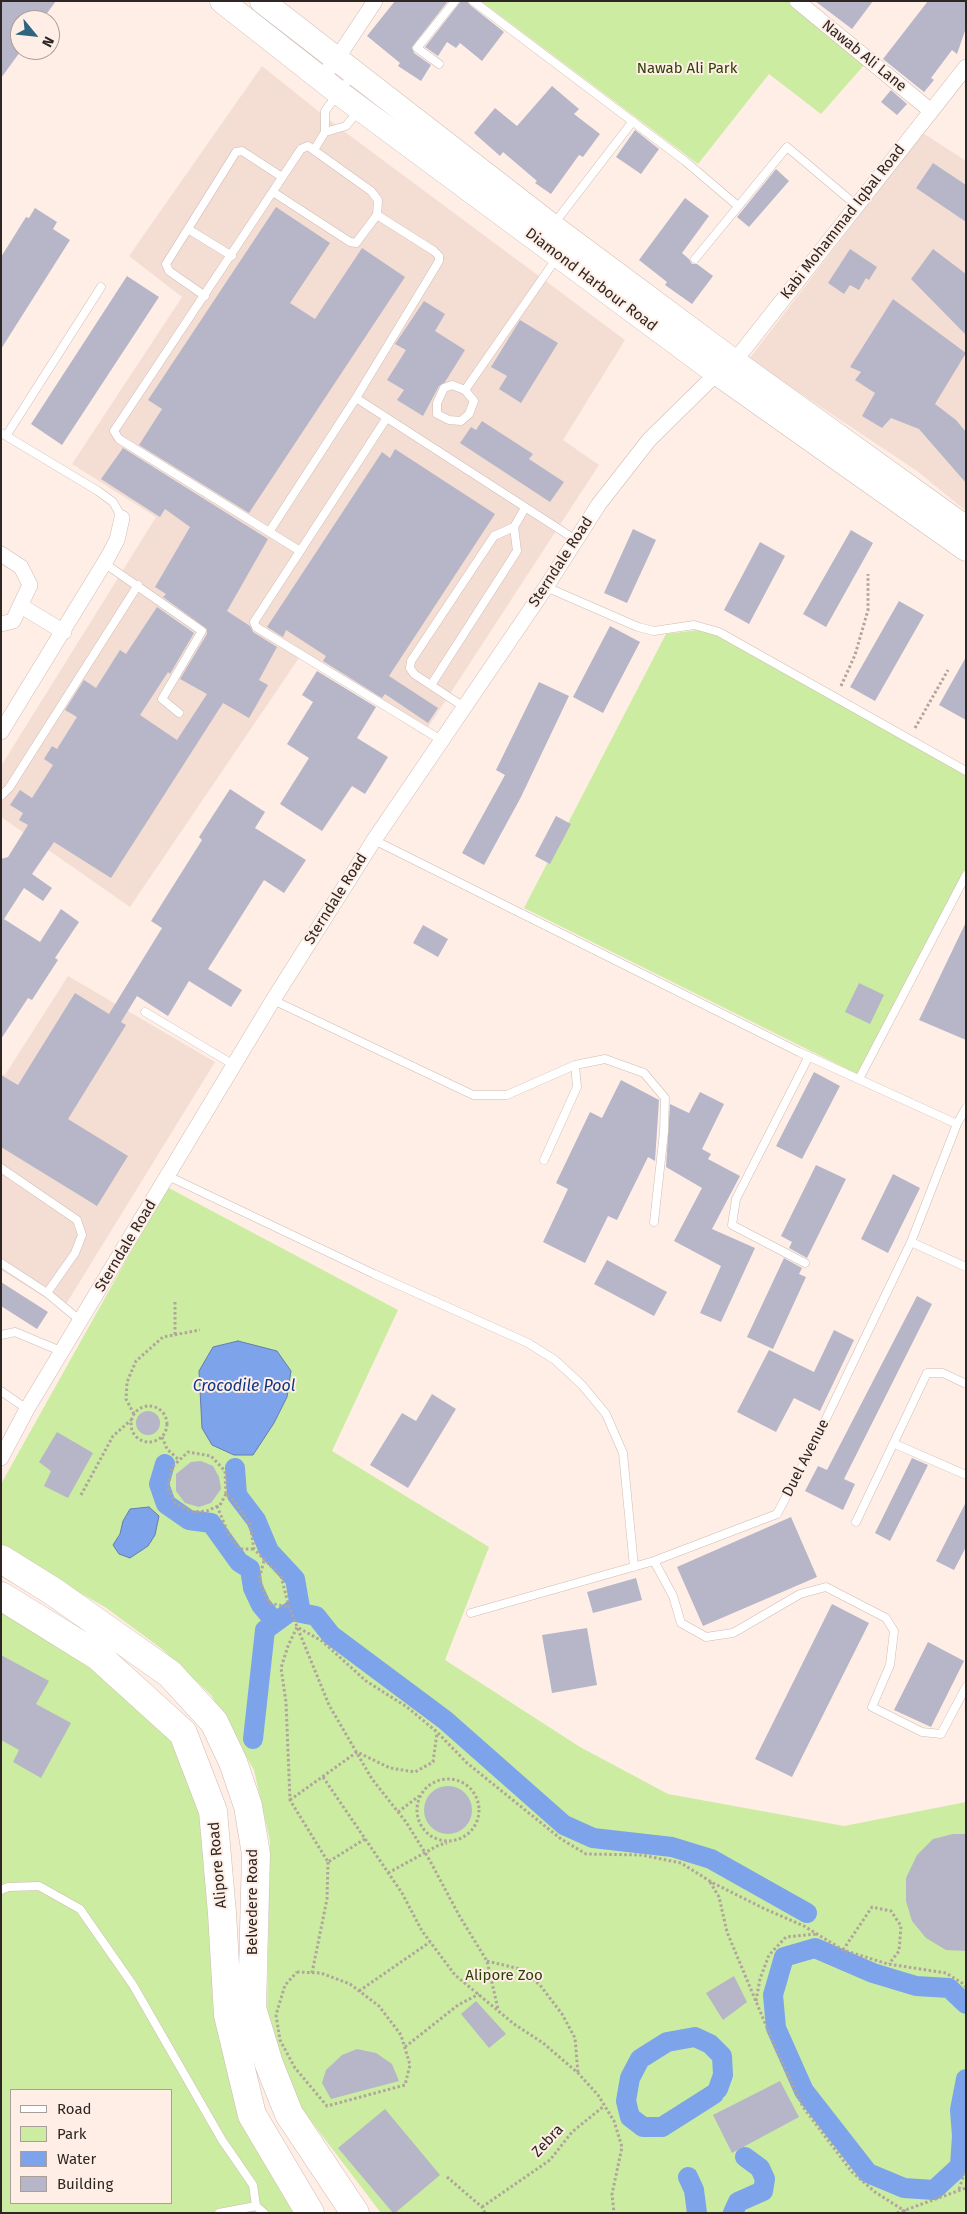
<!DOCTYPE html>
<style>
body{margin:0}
#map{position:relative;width:967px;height:2214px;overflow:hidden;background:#feeee6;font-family:"Fira Sans",sans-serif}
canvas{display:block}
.frame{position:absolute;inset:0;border:2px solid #2d2622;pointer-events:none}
.legend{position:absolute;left:10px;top:2089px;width:162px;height:115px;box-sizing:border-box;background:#feeee6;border:1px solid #aa9e98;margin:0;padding:6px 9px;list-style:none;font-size:15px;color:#2d2622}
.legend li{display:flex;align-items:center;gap:10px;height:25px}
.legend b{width:25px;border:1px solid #aa9e98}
.north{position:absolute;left:10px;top:10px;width:50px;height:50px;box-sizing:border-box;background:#feeee6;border:1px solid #aa9e98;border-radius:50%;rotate:118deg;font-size:14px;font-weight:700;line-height:20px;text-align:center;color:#2d2622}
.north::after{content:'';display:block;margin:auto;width:18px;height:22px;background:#2e657f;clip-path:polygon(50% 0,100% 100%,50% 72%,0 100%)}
</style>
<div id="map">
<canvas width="967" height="2214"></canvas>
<div class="frame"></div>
<ul class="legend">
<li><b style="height:6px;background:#fff"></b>Road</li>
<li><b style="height:14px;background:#cbeca1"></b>Park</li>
<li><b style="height:14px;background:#7da3ea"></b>Water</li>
<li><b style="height:14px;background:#b7b6c8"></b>Building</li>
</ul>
<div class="north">N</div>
</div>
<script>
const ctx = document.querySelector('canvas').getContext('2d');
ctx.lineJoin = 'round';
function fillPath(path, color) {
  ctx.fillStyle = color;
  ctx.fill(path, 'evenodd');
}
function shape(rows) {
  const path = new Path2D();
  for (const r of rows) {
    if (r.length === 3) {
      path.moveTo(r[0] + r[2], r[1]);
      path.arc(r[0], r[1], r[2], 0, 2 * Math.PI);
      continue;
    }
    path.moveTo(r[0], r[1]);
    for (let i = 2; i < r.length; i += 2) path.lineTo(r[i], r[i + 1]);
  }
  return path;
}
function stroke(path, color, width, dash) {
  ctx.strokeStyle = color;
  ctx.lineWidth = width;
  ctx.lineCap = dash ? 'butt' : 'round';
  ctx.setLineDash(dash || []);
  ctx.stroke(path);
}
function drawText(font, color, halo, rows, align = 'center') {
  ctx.font = font + ' "Fira Sans",sans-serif';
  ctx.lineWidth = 4;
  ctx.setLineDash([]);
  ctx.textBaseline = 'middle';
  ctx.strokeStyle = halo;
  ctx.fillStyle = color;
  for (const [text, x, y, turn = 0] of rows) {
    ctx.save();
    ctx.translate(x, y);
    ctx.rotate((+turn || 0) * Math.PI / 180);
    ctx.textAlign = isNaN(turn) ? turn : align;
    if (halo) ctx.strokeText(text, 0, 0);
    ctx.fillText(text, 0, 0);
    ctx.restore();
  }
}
const built = shape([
 [262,66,337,126,625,340,563,440,599,465,423,735,303,652,130,907,1,817,1,766,156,517,72,464,182,297,129,256],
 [923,133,966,161,966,511,917,471,749,359],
 [68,976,215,1062,63,1309,1,1270,1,1074,5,1075]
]);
const green = shape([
 [481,1,789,1,865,64,821,114,769,74,698,164],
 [699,630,717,636,966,775,966,871,859,1075,524,908,666,634],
 [167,1187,398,1310,332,1451,489,1547,445,1660,580,1747,668,1794,844,1826,966,1802,966,2213,381,2213,289,2092,267,2015,270,1841,254,1770,211,1695,162,1649,105,1607,1,1548,1,1484],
 [1,1604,92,1656,197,1767,224,1986,263,2115,314,2213,1,2213],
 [11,2090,171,2090,171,2203,11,2203]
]);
const water = shape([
 [238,1341,277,1351,291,1371,287,1397,274,1423,253,1455,234,1455,212,1445,202,1428,199,1371,213,1347,238,1341],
 [149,1507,159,1516,155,1535,148,1546,130,1558,119,1554,113,1545,120,1534,123,1521,130,1509,149,1507]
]);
const canal = shape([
 [165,1464,159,1484,166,1504,189,1520,211,1523,239,1562,250,1569,253,1588,261,1605,275,1622],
 [235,1468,237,1495,256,1520,269,1551,295,1579,301,1613],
 [253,1739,265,1630,291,1611,316,1616,331,1635,445,1720,564,1825,593,1838,672,1847,711,1859,807,1913],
 [966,2004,949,1988,916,1986,873,1973,815,1948,784,1957,773,1995,776,2028,804,2091,868,2173,904,2188,934,2190,960,2166,962,2136,960,2110,966,2079],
 [714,2094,662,2127,643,2127,630,2117,626,2101,630,2078,640,2059,667,2042,695,2037,710,2044,722,2056,723,2075,718,2089],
 [688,2177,694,2190,697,2213],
 [733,2213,738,2202,763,2191,765,2179,760,2168,745,2157]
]);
const building = shape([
 [1,1,56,1,42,20,20,20,20,52,1,78],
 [395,1,448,1,412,47,414,53,431,65,421,81,398,66,400,63,367,36],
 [461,1,467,1,470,5,504,32,482,61,460,43,456,48,447,42,438,56,425,47],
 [815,1,873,1,852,29],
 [928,1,966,1,966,28,957,54,952,50,931,78,934,80,924,92,883,59],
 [552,86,579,109,574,114,600,134,583,157,579,155,551,194,535,183,537,181,503,152,500,156,474,133,495,108,517,126],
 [891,90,907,104,897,115,881,102],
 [635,130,659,149,641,174,616,157],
 [933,163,966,185,966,222,916,188],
 [776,169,789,181,749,227,737,217],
 [685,198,709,216,682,253,689,259,692,264,697,264,713,276,692,304,665,285,667,282,639,260],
 [276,207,330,243,290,303,315,319,362,248,405,277,249,513,139,445,162,409,148,400],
 [35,208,57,222,53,229,70,240,1,349,1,257,26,217,29,218],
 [850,249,877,267,869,280,866,278,859,290,850,285,844,294,828,283],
 [933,249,966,274,966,335,911,279],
 [127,276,159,297,62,445,31,424],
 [893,299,966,353,935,404,956,420,966,432,966,483,919,429,891,418,882,428,862,416,875,393,855,380,861,372,850,367],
 [424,301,445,314,435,331,465,350,445,382,439,386,423,416,397,400,404,390,387,380,406,350,395,344],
 [520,320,558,343,521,403,499,389,507,376,491,367],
 [482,421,533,454,529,459,564,482,550,502,460,443,471,427,476,430],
 [123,448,268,539,227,611,250,626,253,632,277,647,259,680,268,685,249,718,223,703,111,878,54,842,32,874,52,888,43,901,24,888,4,919,40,942,61,909,79,922,55,958,58,960,32,1000,28,998,1,1039,1,859,8,857,28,825,19,820,23,813,10,805,20,790,32,798,53,765,44,759,52,746,57,749,77,717,65,710,84,680,96,688,120,650,126,654,157,607,194,633,170,674,168,672,140,715,177,740,207,694,180,679,207,634,207,629,163,597,166,594,155,587,190,527,165,509,160,517,101,479],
 [395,449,495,514,389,676,438,708,428,723,385,694,382,698,323,661,326,656,286,630,283,637,267,627,382,452,390,458],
 [633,529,656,540,627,603,604,593],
 [851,530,873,543,826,627,803,614],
 [760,542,785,556,749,624,724,610],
 [899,601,924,615,875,701,850,687],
 [610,626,640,642,603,713,573,697],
 [966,657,966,720,939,705],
 [317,671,376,707,357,738,388,757,365,794,352,786,322,831,280,804,309,758,287,744,313,702,302,695],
 [539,682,569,696,521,797,484,865,462,853,505,775,496,770],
 [230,789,265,812,255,828,306,860,284,893,264,880,208,969,242,990,231,1007,189,981,168,1016,137,996,121,1022,126,1025,68,1119,128,1156,97,1206,1,1147,1,1075,18,1085,75,993,109,1014,162,928,151,921,202,840,199,837],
 [556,816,571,824,550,864,535,856],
 [966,922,966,1040,919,1020],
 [423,925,448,939,438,957,413,943],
 [859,983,884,995,870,1024,845,1012],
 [814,1072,840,1086,802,1159,776,1146],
 [621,1080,659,1100,655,1161,648,1157,617,1220,608,1216,585,1263,543,1242,568,1189,556,1183,590,1112,602,1118],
 [700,1092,724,1104,702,1149,711,1154,708,1159,740,1176,712,1229,755,1248,721,1322,700,1313,721,1266,674,1241,702,1188,666,1167,670,1104,689,1113],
 [816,1165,846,1179,807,1258,789,1248,792,1242,781,1236],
 [893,1174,920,1188,888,1253,861,1239],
 [784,1258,802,1268,799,1274,806,1277,773,1349,747,1337],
 [607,1260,667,1292,654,1316,594,1284],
 [1,1282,48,1312,37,1329,1,1306],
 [917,1296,932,1304,844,1479,855,1484,843,1510,805,1491,818,1466,827,1470],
 [834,1330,854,1340,820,1411,794,1398,776,1432,737,1412,769,1350,814,1372],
 [432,1394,456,1409,408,1488,370,1465,402,1413,416,1421],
 [148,1423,12],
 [57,1432,93,1453,68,1498,44,1486,51,1471,39,1462],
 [912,1458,928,1465,890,1541,875,1533],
 [201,1461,213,1466,219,1477,221,1489,211,1503,199,1507,185,1503,176,1491,176,1474,191,1462],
 [966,1502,966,1547,954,1570,936,1561],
 [791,1517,817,1577,703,1626,677,1567],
 [636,1578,642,1600,593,1613,587,1592],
 [832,1604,869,1623,792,1777,755,1759],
 [587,1628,597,1685,552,1693,542,1635],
 [928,1642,964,1661,931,1727,894,1710],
 [1,1655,49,1681,36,1704,71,1723,41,1778,13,1762,19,1750,1,1740],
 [448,1810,24],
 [953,1834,966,1834,966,1951,946,1950,926,1938,912,1921,906,1901,906,1878,917,1855,933,1839],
 [734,1976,747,2002,723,2020,706,1993],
 [476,2001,506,2034,489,2048,461,2014],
 [357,2049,376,2053,392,2064,399,2081,331,2099,322,2083,326,2070,342,2055],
 [780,2081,799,2117,732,2153,713,2115],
 [385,2109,440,2175,395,2213,393,2213,338,2148]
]);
const path = shape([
 [841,686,855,655,868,610,868,574],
 [915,728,948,670],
 [175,1302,175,1335],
 [149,1424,18],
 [134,1414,126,1399,127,1382,136,1361,163,1337,200,1330],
 [162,1437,167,1449,179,1460],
 [226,1494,220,1505,207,1511,193,1512,175,1503,168,1488,172,1467,188,1452,211,1456,225,1471,226,1494,234,1501,250,1524,254,1549,281,1576,289,1607,329,1705,372,1779,406,1822,429,1859,460,1917,487,1961,498,2009],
 [81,1495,113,1436,131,1420],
 [217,1506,229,1535,240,1549,254,1549],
 [264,1561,259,1579,269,1603,288,1607],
 [323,1777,402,1893,422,1931,455,1975,514,2024,543,2043,578,2073,598,2095,614,2121,622,2147,612,2194,614,2213],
 [448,1810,31],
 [290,1800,357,1752,390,1768,415,1772,433,1762,437,1733],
 [398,1812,419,1796],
 [365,1839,328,1862,290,1800,286,1702,281,1668,288,1646,297,1627,322,1641,366,1681,407,1707,437,1732,467,1763,561,1839,586,1854,642,1855,681,1863,713,1883,763,1908,804,1926,843,1950,888,1964,946,1973,962,1983,966,1987],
 [388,1873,439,1845,447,1843],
 [710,1882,719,1897,727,1932,775,2047,803,2107,852,2172,875,2192,908,2213],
 [843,1950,872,1907,891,1911,901,1926,899,1951,889,1964],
 [487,1961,520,1969,540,1985,562,2014,575,2038,578,2073],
 [297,1972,321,1973,350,1984,379,2006,401,2035,410,2065,405,2085,327,2106,295,2068,280,2040,276,2015,285,1985,297,1972],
 [312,1973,327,1899,328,1862],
 [359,1991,430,1942],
 [756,2001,760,1979,769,1955,786,1937,817,1934],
 [405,2047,458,2005,479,1994],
 [447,2177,482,2207,485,2213],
 [959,2189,966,2169],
 [482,2207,550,2160,572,2132,604,2106],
 [897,2213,966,2188]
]);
const lane = shape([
 [473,1,685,161,738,206],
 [439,64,417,48,455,1],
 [325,132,346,126,359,110],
 [314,150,325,132,325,111,353,74],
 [273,192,350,242,356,243,377,215],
 [553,225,633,121],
 [188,229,232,256],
 [695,259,787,147,856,205],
 [205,296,169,271,166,264,236,152,242,151,282,177],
 [465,390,452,385,444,388,437,403,437,414,449,420,461,421,469,414,474,401,465,390,556,259],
 [356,398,576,540],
 [386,419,254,622,256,627,441,740],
 [3,434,98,491,113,502,122,518],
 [6,436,101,287],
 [269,532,356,398,439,261,439,256,434,251,377,215,378,200,371,191,308,146,301,149,114,431,119,439,300,551],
 [104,563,202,631,162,699,179,713],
 [546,587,638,627,654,631,694,625,719,632,966,771],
 [431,685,517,551,514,527],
 [464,707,414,674,410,668,411,661,494,536,514,527,525,508],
 [1,796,9,788,138,585],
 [374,840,799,1052,957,1124],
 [273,1000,473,1095,507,1095,575,1065,605,1059,644,1073,665,1098,664,1132,654,1222],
 [145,1012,234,1065],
 [859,1079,966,875],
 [544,1160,577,1087,575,1065],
 [1,1168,77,1220,82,1235,75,1253,47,1293],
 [168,1176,374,1274,528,1343,555,1360,582,1385,606,1414,623,1453,634,1567],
 [911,1242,966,1267],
 [1,1263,47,1293,82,1322],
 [805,1263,732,1225,736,1199,809,1056],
 [1,1335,15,1332,63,1352],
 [1,1391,27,1409],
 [895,1444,966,1475],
 [856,1522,927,1373,943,1373,966,1384],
 [654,1561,673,1596,681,1623,706,1637,733,1633,800,1594,826,1587,886,1618,894,1631,890,1665,872,1707,922,1732,941,1734,966,1687],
 [471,1613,654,1561,777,1514,811,1450,911,1242,957,1124,966,1108],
 [1,1890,8,1887,39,1886,80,1909,133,1985,222,2140,253,2185,256,2206,264,2213],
 [219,2213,256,2206]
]);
const street = shape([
 [797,1,931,111],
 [321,79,336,60,375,1],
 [1,554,21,567,30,585,13,621,1,624],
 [21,606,64,632],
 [1,732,108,557,117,540,122,518],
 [1,1458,27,1409,273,1000,374,840,546,587,599,504,649,440,717,373,737,358,966,67]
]);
const primary = shape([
 [222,1,339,93,717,373,966,549],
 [262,1,552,226,732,360,966,528]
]);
const highway = shape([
 [1,1559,54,1592,170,1674,214,1722,233,1762,248,1806,256,1854,252,2008,269,2064,289,2114,355,2213],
 [1,1596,98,1656,183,1733,213,1811,222,1913,228,2015,252,2115,310,2213]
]);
const streetNames = [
 ["Nawab Ali Lane",864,56,39],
 ["Kabi Mohammad Iqbal Road",843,222,-52],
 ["Diamond Harbour Road",591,280,37],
 ["Sterndale Road",561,562,-57],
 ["Sterndale Road",336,899,-58],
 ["Sterndale Road",126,1246,-59],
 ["Duel Avenue",806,1458,-63],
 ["Alipore Road",218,1865,-95],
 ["Belvedere Road",253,1902,-90],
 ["Zebra",548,2141,-47]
];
const parkNames = [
 ["Nawab Ali Park",687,69],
 ["Alipore Zoo",504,1976]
];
const waterNames = [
 ["Crocodile Pool",244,1387]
];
fillPath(built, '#f4ded4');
fillPath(green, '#cbeca1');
fillPath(water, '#7da3ea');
stroke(water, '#657eae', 1);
stroke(canal, '#7da3ea', 20);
fillPath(building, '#b7b6c8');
stroke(lane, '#cfbcb3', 9);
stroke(street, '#cfbcb3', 16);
stroke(primary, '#cfbcb3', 25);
stroke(highway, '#cfbcb3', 29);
stroke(path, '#b1a49d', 3, [2.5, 2.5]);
stroke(lane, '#fff', 8);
stroke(street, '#fff', 15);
stroke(primary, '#fff', 24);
stroke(highway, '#fff', 28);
drawText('15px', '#2d2622', '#feeee6', streetNames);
drawText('15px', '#2c4105', '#feeee6', parkNames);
drawText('italic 16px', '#0d3686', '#feeee6', waterNames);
</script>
